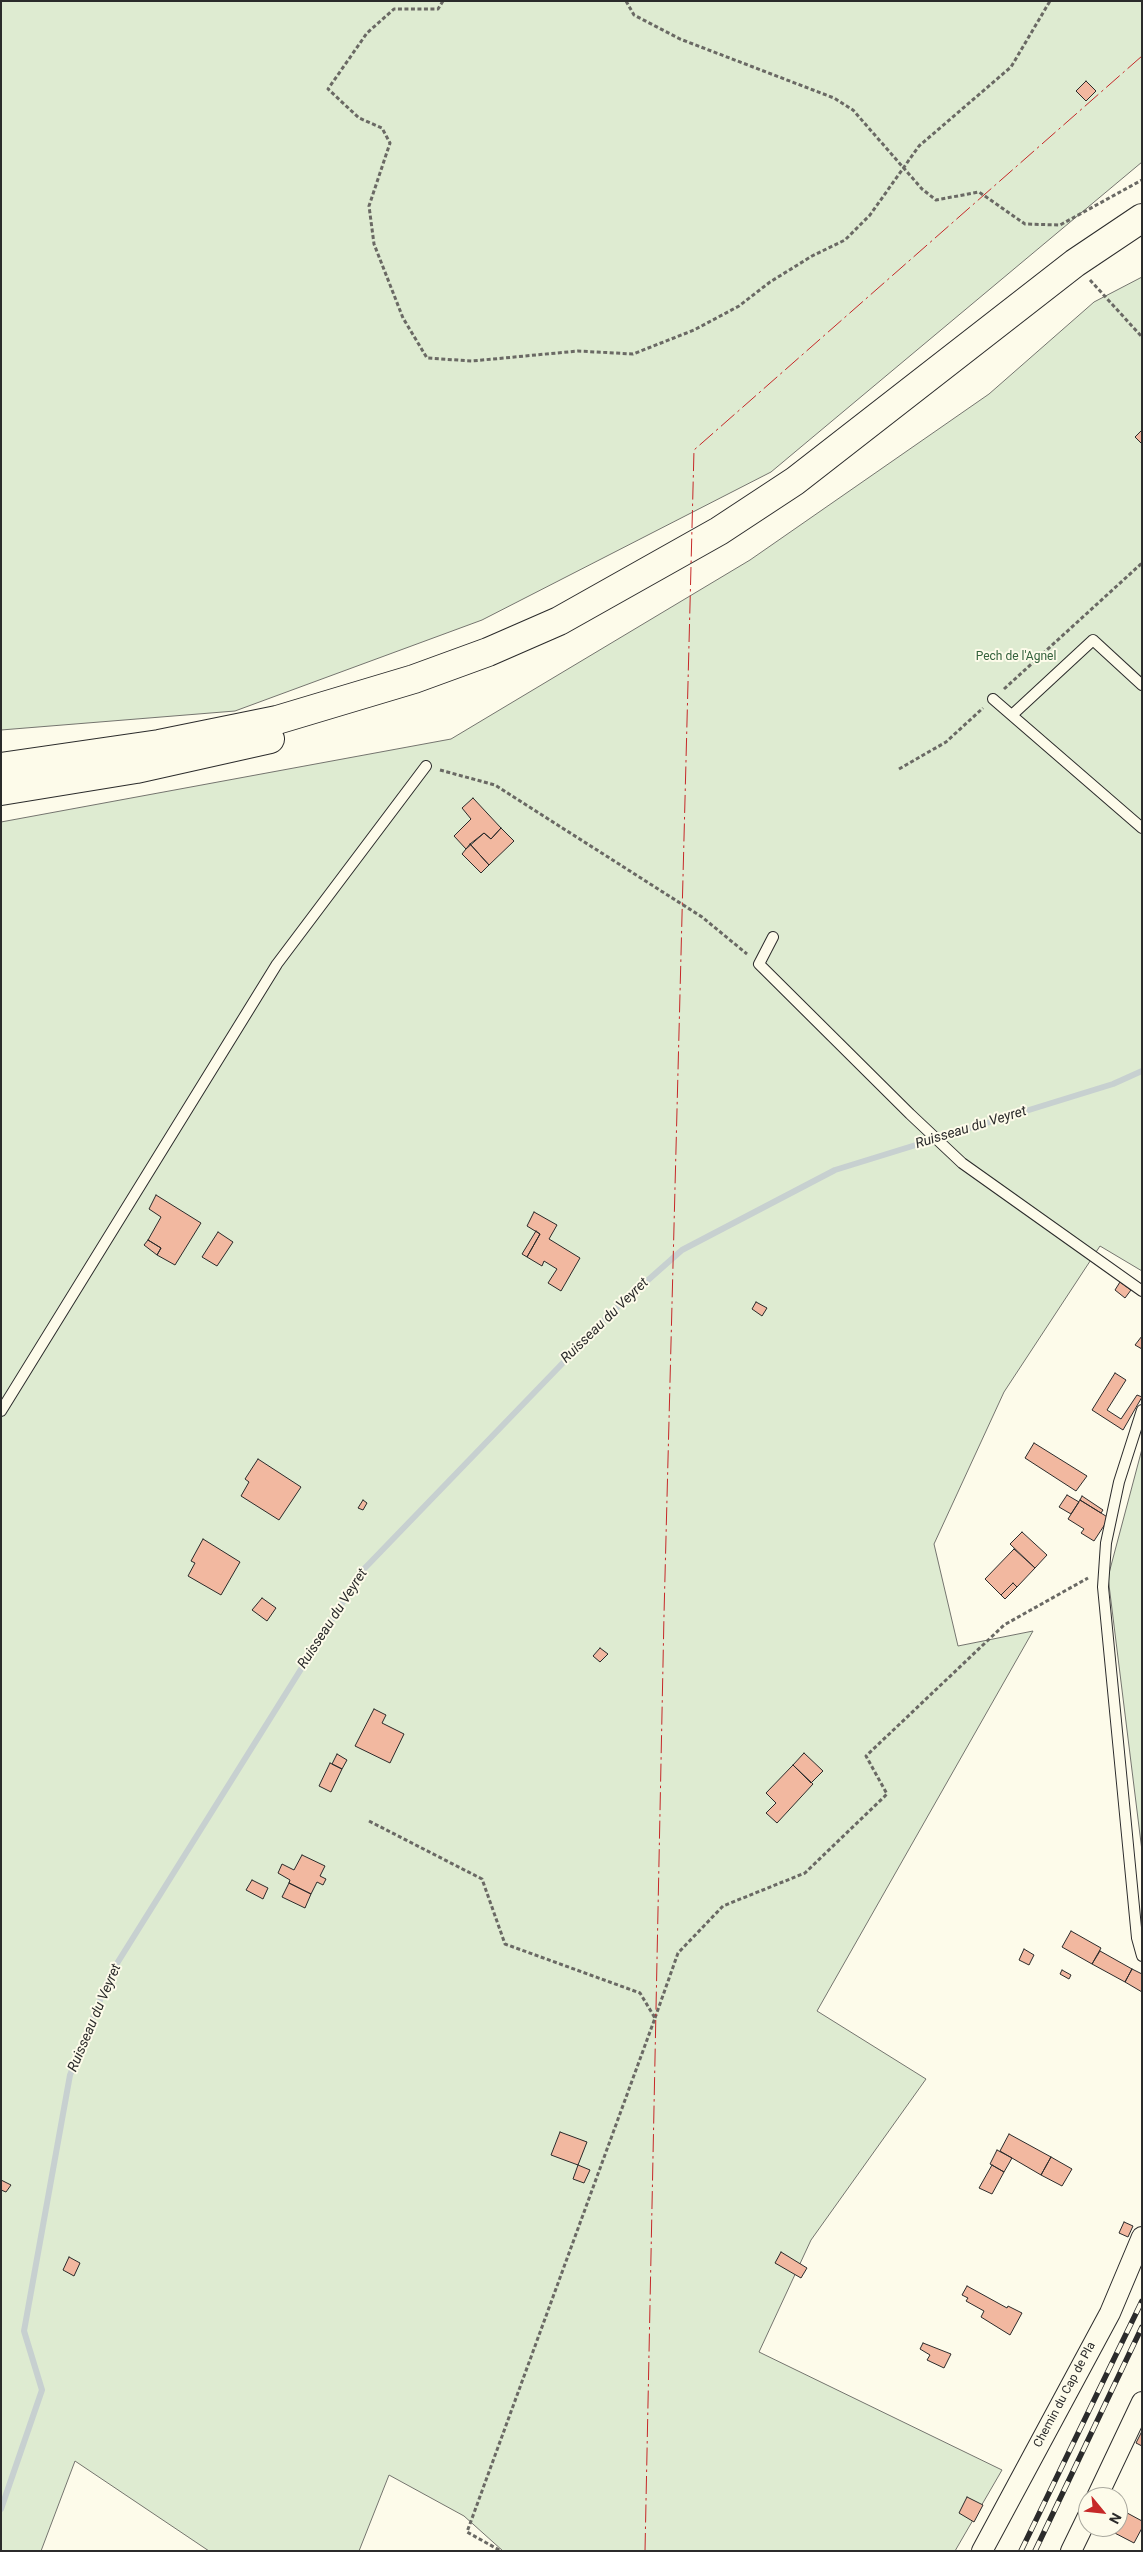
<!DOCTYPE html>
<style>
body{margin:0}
#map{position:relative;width:1143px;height:2552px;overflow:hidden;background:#fdfbea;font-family:Roboto,sans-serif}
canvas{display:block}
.frame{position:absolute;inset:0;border:2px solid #2b2b2b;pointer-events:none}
.north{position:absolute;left:1078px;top:2487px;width:50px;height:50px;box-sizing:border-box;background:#fdfbea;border:1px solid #a9a89e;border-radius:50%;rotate:118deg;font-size:14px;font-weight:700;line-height:20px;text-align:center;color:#2b2b2b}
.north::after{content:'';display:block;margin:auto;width:18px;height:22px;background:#c62828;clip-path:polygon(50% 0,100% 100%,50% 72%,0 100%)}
</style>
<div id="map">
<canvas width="1143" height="2552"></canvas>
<div class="frame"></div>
<div class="north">N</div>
</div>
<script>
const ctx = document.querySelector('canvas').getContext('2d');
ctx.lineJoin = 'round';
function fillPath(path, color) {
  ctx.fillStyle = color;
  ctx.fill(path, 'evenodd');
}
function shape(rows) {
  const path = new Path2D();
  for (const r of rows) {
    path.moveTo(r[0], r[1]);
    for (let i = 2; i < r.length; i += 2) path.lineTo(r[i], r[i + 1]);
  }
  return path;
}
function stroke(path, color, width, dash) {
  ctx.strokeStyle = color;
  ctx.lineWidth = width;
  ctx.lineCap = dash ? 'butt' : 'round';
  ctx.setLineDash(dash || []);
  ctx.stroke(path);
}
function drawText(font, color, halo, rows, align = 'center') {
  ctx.font = font + ' Roboto,sans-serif';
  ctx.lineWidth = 4;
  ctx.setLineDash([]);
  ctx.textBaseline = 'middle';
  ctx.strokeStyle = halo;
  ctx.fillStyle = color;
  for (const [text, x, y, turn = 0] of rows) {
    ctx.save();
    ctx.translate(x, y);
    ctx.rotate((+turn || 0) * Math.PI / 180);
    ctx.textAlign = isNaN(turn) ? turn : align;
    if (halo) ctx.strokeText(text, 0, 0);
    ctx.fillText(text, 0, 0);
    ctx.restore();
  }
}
const green = shape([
 [1,1,1142,1,1142,162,771,472,482,620,235,711,1,730,1,1],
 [1142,277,1142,1271,1100,1246,1004,1392,934,1544,958,1646,1033,1631,817,2011,926,2079,811,2240,759,2352,1002,2470,955,2551,503,2551,464,2516,389,2475,359,2551,209,2551,75,2461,41,2551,1,2551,1,822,451,739,750,560,989,394,1094,302,1142,277],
 [1142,1449,1142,1851,1108,1577,1142,1449]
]);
const stream = shape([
 [1,2509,42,2390,24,2331,70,2075,111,1973,363,1570,613,1311,682,1250,835,1170,1113,1084,1142,1071]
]);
const building = shape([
 [1086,81,1096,91,1086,101,1076,91,1086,81],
 [1142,430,1142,444,1135,437,1142,430],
 [473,798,501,828,491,839,484,833,466,849,454,836,471,819,462,808,473,798],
 [501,828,514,841,489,865,470,844,484,833,491,839,501,828],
 [470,844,489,865,481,873,462,854,470,844],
 [156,1195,201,1223,175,1265,157,1255,161,1248,148,1240,161,1217,149,1209,156,1195],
 [534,1212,557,1225,549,1239,580,1258,561,1291,548,1283,557,1269,544,1261,542,1266,527,1257,540,1234,527,1226,534,1212],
 [536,1231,540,1234,527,1257,522,1254,536,1231],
 [218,1232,233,1242,217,1266,202,1257,218,1232],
 [148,1240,161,1248,157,1255,144,1245,148,1240],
 [1120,1282,1131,1290,1125,1298,1115,1290,1120,1282],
 [756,1302,767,1308,762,1316,752,1309,756,1302],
 [1142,1336,1142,1349,1135,1345,1142,1336],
 [1115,1373,1126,1380,1107,1410,1121,1419,1137,1395,1142,1397,1123,1430,1092,1410,1115,1373],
 [1034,1443,1087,1476,1076,1491,1025,1458,1034,1443],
 [258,1459,301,1487,279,1520,241,1496,249,1482,245,1479,258,1459],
 [1067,1495,1079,1502,1071,1514,1059,1507,1067,1495],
 [1082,1496,1103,1510,1101,1513,1080,1500,1082,1496],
 [363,1500,367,1503,363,1510,358,1508,363,1500],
 [1080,1500,1109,1518,1094,1541,1081,1533,1084,1529,1068,1519,1080,1500],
 [1022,1532,1047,1555,1035,1568,1010,1544,1022,1532],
 [203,1539,240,1562,221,1595,188,1576,195,1563,191,1561,203,1539],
 [1014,1549,1035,1568,1017,1587,1013,1583,1001,1595,985,1579,1014,1549],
 [1013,1583,1017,1587,1005,1599,1001,1595,1013,1583],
 [262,1598,276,1608,267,1621,252,1610,262,1598],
 [600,1648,608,1654,600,1662,593,1656,600,1648],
 [374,1709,386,1715,382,1723,404,1734,390,1763,355,1746,374,1709],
 [804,1753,823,1771,811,1783,793,1765,804,1753],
 [337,1754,347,1760,342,1769,332,1764,337,1754],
 [330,1763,342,1769,331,1792,319,1786,330,1763],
 [793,1765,813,1784,777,1823,766,1813,776,1803,766,1793,793,1765],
 [302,1855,325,1866,320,1876,326,1879,323,1885,317,1882,311,1894,289,1883,290,1880,278,1873,282,1864,294,1870,302,1855],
 [252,1880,268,1888,263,1899,246,1890,252,1880],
 [289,1883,311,1894,305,1908,282,1897,289,1883],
 [1071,1931,1101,1948,1092,1964,1062,1947,1071,1931],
 [1024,1949,1034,1955,1029,1965,1019,1960,1024,1949],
 [1100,1951,1132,1969,1125,1982,1092,1964,1100,1951],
 [1132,1969,1142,1974,1142,1992,1125,1982,1132,1969],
 [1062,1970,1071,1975,1069,1979,1060,1974,1062,1970],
 [560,2132,587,2142,578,2165,551,2155,560,2132],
 [1009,2134,1051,2157,1041,2175,1000,2151,1009,2134],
 [997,2150,1012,2158,1004,2172,990,2164,997,2150],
 [1051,2157,1072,2169,1062,2186,1041,2175,1051,2157],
 [578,2165,590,2170,584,2183,573,2179,578,2165],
 [992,2165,1004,2172,992,2194,979,2188,992,2165],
 [1,2180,11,2185,6,2192,1,2190,1,2180],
 [1124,2222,1133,2226,1128,2237,1119,2233,1124,2222],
 [781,2252,807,2268,801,2278,775,2263,781,2252],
 [69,2257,80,2263,74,2276,63,2270,69,2257],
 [967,2286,1007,2308,1008,2306,1022,2313,1010,2335,981,2317,984,2311,966,2301,968,2298,962,2295,967,2286],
 [923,2343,951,2354,944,2368,927,2360,930,2355,920,2349,923,2343],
 [1142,2431,1142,2446,1136,2443,1142,2431],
 [967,2497,983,2505,974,2522,959,2513,967,2497],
 [1118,2508,1142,2521,1142,2528,1134,2543,1107,2529,1108,2527,1118,2527,1118,2508]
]);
const path = shape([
 [443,1,438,9,394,9,367,33,328,89,359,118,382,128,390,143,369,206,374,244,403,318,427,358,472,361,578,351,633,354,694,330,739,306,770,282,812,256,845,240,870,215,919,146,1011,67,1050,1],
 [626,1,634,15,680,39,834,98,853,110,922,189,936,200,979,192,1025,224,1060,225,1142,180],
 [1090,280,1142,337],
 [1004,689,1142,563],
 [899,769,946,742,983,708],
 [440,770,495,785,702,917,747,954],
 [369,1821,482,1879,505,1944,640,1993,655,2018,467,2532,501,2551],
 [655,2018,678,1953,723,1906,805,1873,887,1794,866,1756,1004,1625,1088,1578]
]);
const service = shape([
 [993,699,1142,828],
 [1012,715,1093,640,1142,685],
 [773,937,759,964,910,1114,962,1163,1142,1291],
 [1142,1410,1119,1482,1106,1543,1103,1587,1137,1938,1142,1956],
 [1,1411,277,964,426,766]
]);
const minor = shape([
 [1097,2497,1142,2402],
 [982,2551,1110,2313,1142,2237],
 [1071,2551,1088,2516]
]);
const primary = shape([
 [1,767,159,744,277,720,414,679,488,652,559,621,719,531,795,481,1075,263,1142,218],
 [1,791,136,769,270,739]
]);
const rail = shape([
 [1021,2551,1142,2301],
 [1035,2551,1142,2327]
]);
const power = shape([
 [645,2551,664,1615,694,450,1142,56]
]);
const parkNames = [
 ["Pech de l'Agnel",1016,657]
];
const streetNames = [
 ["Chemin du Cap de Pla",1065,2395,-62]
];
const waterNames = [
 ["Ruisseau du Veyret",971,1128,-17],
 ["Ruisseau du Veyret",605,1321,-44],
 ["Ruisseau du Veyret",333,1619,-57],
 ["Ruisseau du Veyret",95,2018,-67]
];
fillPath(green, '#deebd1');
stroke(green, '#74746e', 1);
stroke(stream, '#c7d0d0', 6);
fillPath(building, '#f2b8a0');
stroke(building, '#2b2b2b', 1);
stroke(service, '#2b2b2b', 12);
stroke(minor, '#2b2b2b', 22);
stroke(primary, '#2b2b2b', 30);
stroke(path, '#6a6964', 3, [4, 2.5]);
stroke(service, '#fdfbea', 10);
stroke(minor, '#fdfbea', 20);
stroke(primary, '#fdfbea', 28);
stroke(rail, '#2b2b2b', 5.5);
stroke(rail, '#fdfbea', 4, [11]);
stroke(power, '#c62828', 1, [18, 4, 2.5, 4]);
drawText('12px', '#34623c', '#fdfbea', parkNames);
drawText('12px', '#2b2b2b', '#fdfbea', streetNames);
drawText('italic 14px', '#2b2b2b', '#fdfbea', waterNames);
</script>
